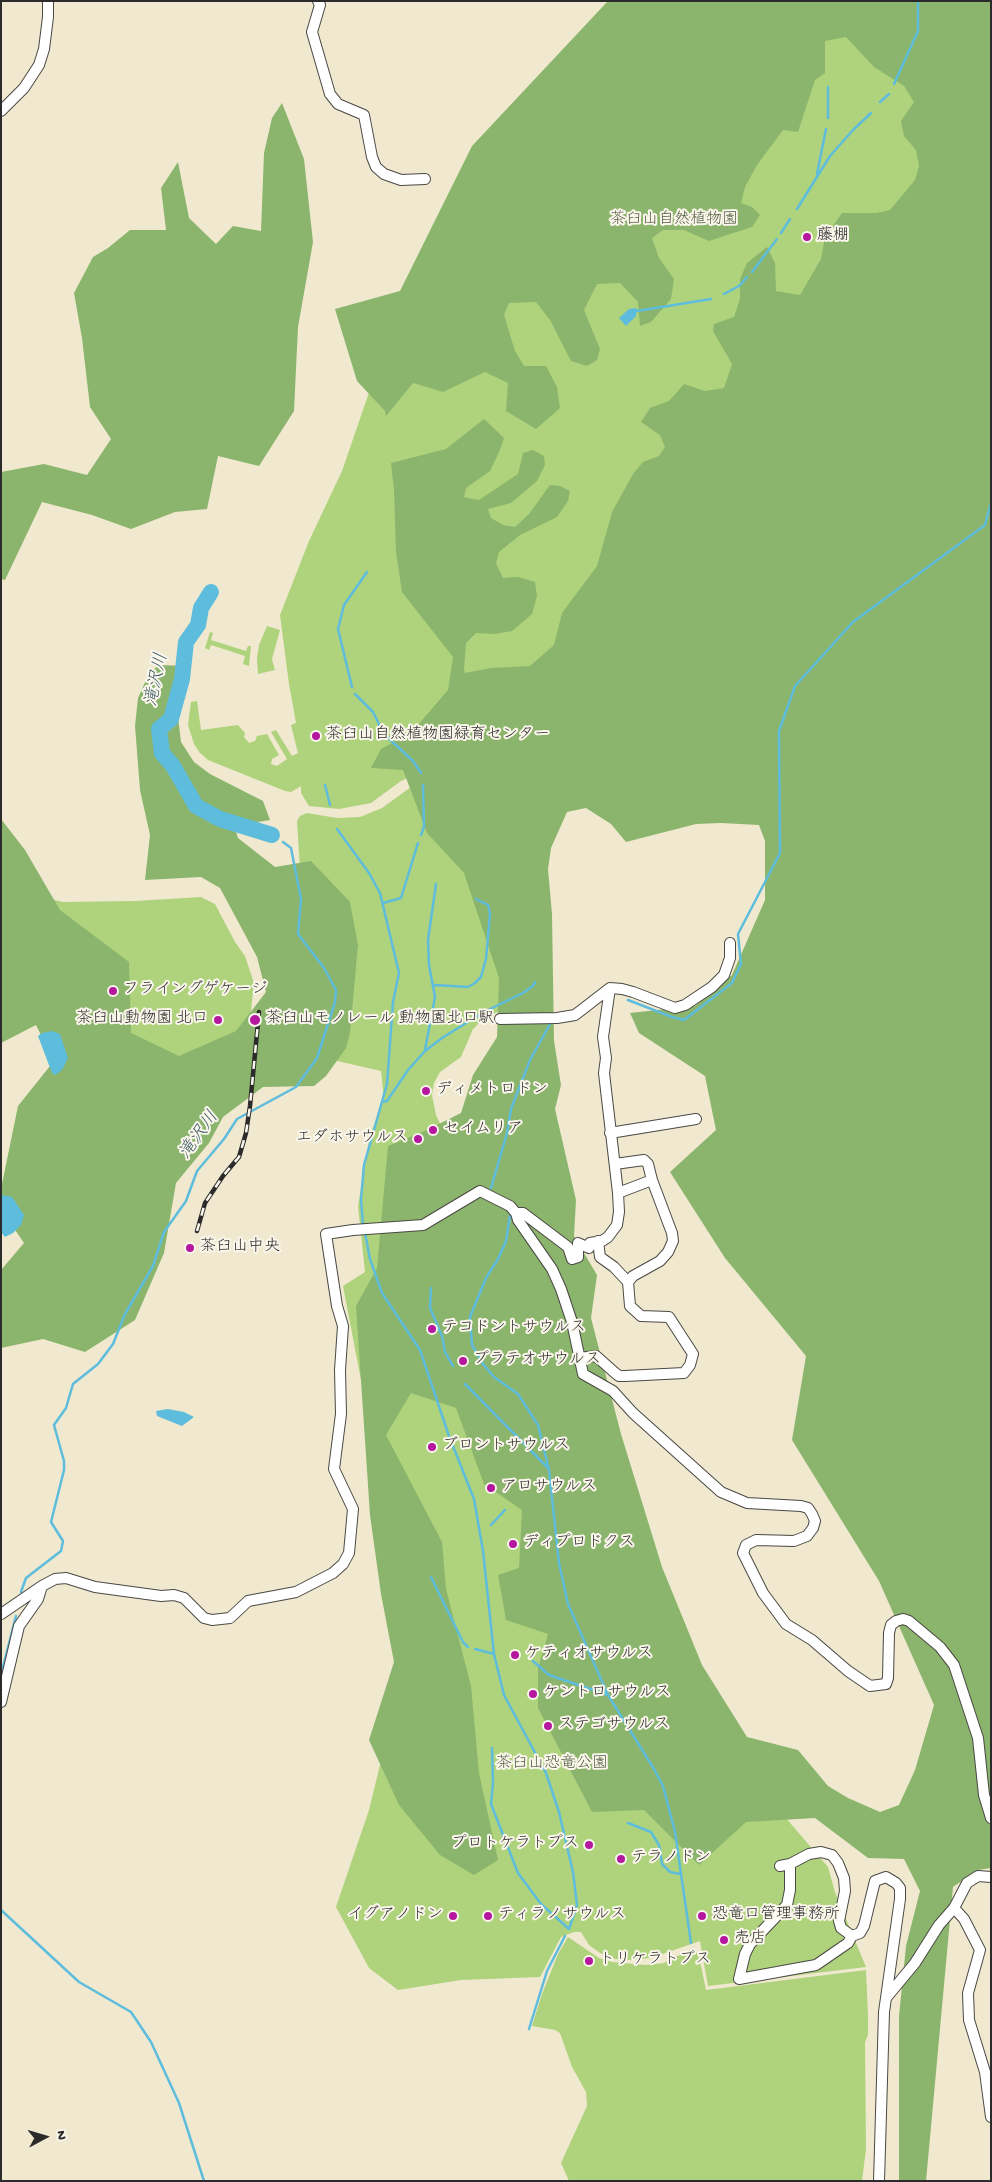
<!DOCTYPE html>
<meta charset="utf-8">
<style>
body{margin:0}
#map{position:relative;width:992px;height:2182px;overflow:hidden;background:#f0e9cf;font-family:"Gochi Hand",sans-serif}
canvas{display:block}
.frame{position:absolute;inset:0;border:2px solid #2b2b2b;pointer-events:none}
.north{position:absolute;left:20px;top:2112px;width:50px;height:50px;-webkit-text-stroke:4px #fbf7ec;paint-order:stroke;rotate:84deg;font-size:14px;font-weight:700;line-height:20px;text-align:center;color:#2b2b2b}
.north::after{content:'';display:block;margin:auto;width:18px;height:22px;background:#2b2b2b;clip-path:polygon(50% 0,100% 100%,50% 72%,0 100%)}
</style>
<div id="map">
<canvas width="992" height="2182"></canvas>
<div class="frame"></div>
<div class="north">N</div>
</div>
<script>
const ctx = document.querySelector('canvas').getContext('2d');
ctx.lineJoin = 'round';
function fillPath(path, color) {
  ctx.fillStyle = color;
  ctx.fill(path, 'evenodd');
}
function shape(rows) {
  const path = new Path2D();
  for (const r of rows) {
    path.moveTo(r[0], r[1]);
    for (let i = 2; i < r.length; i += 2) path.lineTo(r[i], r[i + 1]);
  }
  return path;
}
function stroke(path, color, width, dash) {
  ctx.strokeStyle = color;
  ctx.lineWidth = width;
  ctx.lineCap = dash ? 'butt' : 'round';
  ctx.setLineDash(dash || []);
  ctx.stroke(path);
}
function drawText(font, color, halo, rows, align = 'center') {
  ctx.font = font + ' "Gochi Hand","Klee One",sans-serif';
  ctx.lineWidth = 4;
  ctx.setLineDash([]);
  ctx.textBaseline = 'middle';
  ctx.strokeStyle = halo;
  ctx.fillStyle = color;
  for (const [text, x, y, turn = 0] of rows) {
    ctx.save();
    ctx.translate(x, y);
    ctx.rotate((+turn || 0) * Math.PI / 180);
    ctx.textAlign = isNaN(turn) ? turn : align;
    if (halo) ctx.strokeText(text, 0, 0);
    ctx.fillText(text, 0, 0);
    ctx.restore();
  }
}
const green = shape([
 [991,11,991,153,622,605,414,775,401,781,371,803,339,809,309,806,301,793,301,786,291,792,285,791,208,760,200,753,194,744,188,725,191,702,197,701,201,730,238,725,245,733,244,737,249,743,255,741,257,736,267,734,279,755,272,759,271,764,277,766,287,759,271,732,276,730,292,756,298,753,291,725,296,723,289,684,280,615,309,541,342,471,373,381,542,79],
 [267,626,280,630,272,659,275,670,258,674,257,658,259,645],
 [210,632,213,633,211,640,246,651,248,646,251,646,249,666,243,664,245,656,211,645,209,650,205,648],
 [440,786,509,1006,482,1020,473,1029,461,1057,440,1072,434,1083,432,1095,436,1115,683,1643,785,1817,828,1867,835,1892,866,1967,708,1986,700,1941,651,1958,629,1960,615,1959,600,1953,589,1945,581,1932,574,1932,561,1937,540,1977,461,1980,398,1990,369,1968,336,1907,369,1810,398,1691,377,1464,343,1286,365,1272,358,1206,370,1135,384,1100,381,1071,324,1058,304,931,297,821,300,816,307,813,337,818,360,817,382,808,411,787],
 [1,879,30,894,63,902,135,901,201,897,215,904,235,942,245,956,254,983,250,1020,158,1097],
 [568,1937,599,1958,612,1962,646,1965,664,1963,673,1957,696,1951,700,1961,706,1990,866,1970,868,2015,868,2035,865,2042,866,2149,862,2181,569,2181,561,2163,587,2106,586,2092,572,2067,560,2033,555,2030,532,2026,542,1994,558,1954]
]);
const forest = shape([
 [608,1,991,1,991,1868,978,1870,953,1887,926,2181,899,2180,899,2016,906,1946,920,1891,904,1859,868,1858,815,1818,746,1822,699,1865,644,1810,592,1812,538,1708,538,1668,548,1634,506,1620,498,1575,519,1568,522,1510,484,1484,456,1408,411,1393,386,1435,442,1542,446,1589,471,1686,479,1773,498,1860,474,1875,440,1855,399,1805,369,1740,394,1662,381,1594,370,1515,356,1306,377,1268,388,1146,427,1130,461,1113,473,1075,497,1037,499,978,464,873,427,833,403,770,371,768,381,749,412,732,448,690,453,657,402,592,396,552,394,490,391,463,446,449,484,419,504,438,500,450,490,471,466,488,464,497,479,500,518,474,523,453,533,450,544,456,545,465,537,481,511,503,488,509,491,518,503,525,515,527,529,514,550,485,560,486,570,491,568,501,557,517,520,535,499,552,496,563,503,578,518,577,535,582,537,596,532,614,512,631,495,634,476,633,466,643,464,669,465,673,491,668,530,666,554,645,562,613,597,566,612,512,633,474,643,462,659,456,665,447,660,435,641,422,650,408,669,401,684,384,705,391,724,388,732,364,713,331,714,324,734,317,740,299,740,279,747,263,767,247,775,263,776,291,800,295,821,259,825,237,842,213,877,213,890,210,915,180,919,166,916,150,904,136,901,121,914,102,904,86,874,67,846,37,825,41,825,73,815,80,798,132,783,130,757,165,745,187,741,203,752,207,760,215,752,227,709,241,684,230,663,230,652,238,659,258,674,279,671,299,651,322,640,326,638,302,620,283,597,284,584,310,600,349,597,360,587,366,571,361,550,320,536,302,509,303,504,315,515,351,524,366,546,366,557,387,560,408,536,429,506,411,508,383,485,372,443,392,413,383,386,416,385,411,357,381,335,309,400,291,472,146],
 [586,808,611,824,626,842,696,824,721,823,759,825,765,841,765,900,732,975,695,1006,630,1013,639,1033,705,1076,716,1130,670,1172,725,1258,806,1356,792,1440,879,1581,934,1705,915,1770,899,1805,880,1812,848,1798,828,1786,798,1750,747,1737,702,1665,662,1567,621,1434,591,1318,597,1275,574,1236,576,1200,555,1109,561,1085,554,1041,552,914,548,869,551,848,567,812],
 [282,103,304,159,313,242,298,327,294,411,259,466,218,456,207,509,175,512,131,529,92,515,42,502,5,580,1,579,1,472,44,464,87,475,111,439,90,407,82,338,74,293,93,257,108,248,130,230,166,230,161,188,178,162,189,218,216,244,233,226,261,231,264,153,272,118],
 [158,665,187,666,178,717,181,742,194,762,210,774,263,801,270,820,234,826,238,838,275,867,311,861,350,902,358,945,350,1033,346,1048,326,1076,314,1086,263,1087,223,1117,209,1143,176,1183,164,1253,135,1320,85,1352,43,1339,1,1348,1,1270,24,1243,1,1209,1,1189,18,1106,54,1061,36,1025,1,1043,1,819,25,850,60,910,129,962,131,1033,179,1056,236,1031,266,992,257,957,220,888,201,877,145,880,150,835,140,790,135,726,138,698,148,676]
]);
const water = shape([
 [636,308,637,309,636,316,626,326,619,318,629,309],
 [52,1031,60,1034,68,1058,62,1070,55,1075,52,1073,38,1036,42,1033],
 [1,1195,12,1197,24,1215,21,1225,13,1233,5,1237,1,1232],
 [168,1409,184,1412,194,1417,182,1426,157,1416,156,1411]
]);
const stream = shape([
 [894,84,918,31,918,3],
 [880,102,889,94],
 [828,118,828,87],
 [817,174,826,129],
 [797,209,830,156,853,130,871,113],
 [781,233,790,219],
 [752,272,777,239],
 [724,294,739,286,747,277],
 [637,311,711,299],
 [352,687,338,629,344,605,367,572],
 [355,694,373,712,381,728],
 [385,735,413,761,421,773],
 [325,785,330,805],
 [337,829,369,873,380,893,399,973,393,1002,387,1084,364,1165,361,1199,363,1225],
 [421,835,424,827,423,785],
 [383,903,401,898,418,843],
 [434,985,468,987,475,983,481,977,486,959,490,913,488,905,476,899],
 [628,1000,672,1017,684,1020,732,983,741,964,738,934,780,853,779,731,795,686,853,622,985,525,991,503],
 [425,1050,435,997,429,965,428,940,436,884],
 [382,1102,387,1101,408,1070,425,1051,442,1038,484,1012,523,993,533,986,535,982],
 [491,1188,507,1133,511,1109,530,1060,550,1024],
 [510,1216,506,1241,498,1259,486,1278,470,1317,472,1345,483,1364,494,1377,518,1394,538,1425,549,1470,559,1563,568,1604,608,1695,654,1769,663,1786,675,1832,691,1943],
 [365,1233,370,1259,382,1293,420,1350,449,1436,474,1499,483,1551,494,1654,504,1695,546,1773,559,1812,573,1872,577,1905,569,1929,541,1904,518,1873,491,1804,493,1783,492,1748],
 [431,1288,430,1308,442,1336,445,1352,453,1366],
 [465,1384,548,1468],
 [491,1525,505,1510],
 [431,1577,463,1642,468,1647],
 [21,1592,26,1578,61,1551,63,1541,51,1522,64,1470,64,1461,54,1425,66,1408,73,1384,98,1364,113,1344,125,1314,153,1266,164,1232,186,1201,197,1171,224,1139,237,1119,296,1087,317,1058,335,1002,336,990,324,968,298,934,301,899,291,848,283,842],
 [475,1649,494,1654],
 [533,1661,549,1675,608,1695],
 [1,1675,16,1616],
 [628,1823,651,1832,659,1845,662,1864,670,1872,680,1874],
 [1,1910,79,1982,131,2012,151,2042,179,2103,204,2181],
 [529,2029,547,1971,565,1936]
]);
const river = shape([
 [211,592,201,608,198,625,186,642,182,679,171,719,159,729,162,753,173,766,196,806,220,819,272,835]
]);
const street = shape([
 [318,1,320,5,312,32,330,94,338,104,364,115,372,157,376,167,384,174,401,180,425,179],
 [1,111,24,88,39,65,44,49,48,17,48,1],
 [500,1019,557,1018,575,1015,610,988,622,989,633,992,675,1008,685,1005,712,987,724,975,730,958,730,943],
 [610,1133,696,1119],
 [615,1164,644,1160,648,1164,652,1180],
 [516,1213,523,1213,568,1247,572,1259,578,1257,578,1243,589,1248,590,1243,602,1241,608,1237,617,1225,619,1212,618,1193],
 [598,1241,600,1257,614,1267,628,1282],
 [579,1358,596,1356,614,1372,619,1376,625,1376,684,1373,690,1365,693,1354,669,1317,641,1316,630,1306,628,1282,633,1276,660,1261,668,1252,673,1241,672,1233,652,1180,618,1193,604,1073,606,1058,603,1037,610,988],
 [1,1614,42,1586,55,1579,66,1578,95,1587,161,1596,174,1595,184,1598,204,1618,212,1620,230,1618,248,1601,296,1592,333,1573,343,1564,349,1553,353,1509,334,1469,341,1414,340,1370,343,1326,337,1306,326,1234,353,1230,423,1225,480,1191,510,1206,516,1213,518,1220,552,1269,561,1289,572,1322,583,1374,613,1391,633,1413,721,1492,747,1503,801,1506,808,1508,812,1514,815,1521,813,1528,807,1536,794,1541,756,1540,746,1545,743,1553,763,1593,786,1624,812,1640,848,1671,870,1686,886,1684,888,1678,889,1633,891,1625,896,1621,903,1619,909,1621,940,1647,954,1665,978,1738,984,1795,991,1818],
 [1,1702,19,1626,38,1599,42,1586],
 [790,1864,790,1890,787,1905,750,1944,745,1954,739,1979,816,1965,848,1943,852,1936,860,1933,864,1926,875,1881,886,1877,896,1883,900,1888,900,1899,884,2012,879,2181],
 [780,1866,790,1864,809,1854,821,1852,832,1855,838,1863,844,1878,845,1891,839,1921,841,1928,852,1936],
 [954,1908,964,1919,980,1950,968,1993,969,2020,985,2072,991,2117],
 [886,1998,915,1963,939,1925,954,1908,967,1883,978,1876,991,1877]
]);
const rail = shape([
 [197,1231,205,1203,223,1176,239,1157,246,1133,250,1106,259,1012]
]);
const markers = [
 [807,237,5,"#b5179e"],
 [316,736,5,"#b5179e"],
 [113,991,5,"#b5179e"],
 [218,1020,5,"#b5179e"],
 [255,1020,6,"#b5179e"],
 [426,1091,5,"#b5179e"],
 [433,1130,5,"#b5179e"],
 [418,1139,5,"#b5179e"],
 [190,1248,5,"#b5179e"],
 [432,1329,5,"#b5179e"],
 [463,1361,5,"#b5179e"],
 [432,1447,5,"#b5179e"],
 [491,1488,5,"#b5179e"],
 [513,1544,5,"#b5179e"],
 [515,1655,5,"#b5179e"],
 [533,1694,5,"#b5179e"],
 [548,1726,5,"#b5179e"],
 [589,1845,5,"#b5179e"],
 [621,1859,5,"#b5179e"],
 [453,1916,5,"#b5179e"],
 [488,1916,5,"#b5179e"],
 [702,1916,5,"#b5179e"],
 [724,1940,5,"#b5179e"],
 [589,1961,5,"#b5179e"]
];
const parkNames = [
 ["茶臼山自然植物園",674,221],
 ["茶臼山恐竜公園",552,1765]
];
const poiNames = [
 ["藤棚",817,237],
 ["茶臼山自然植物園緑育センター",326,736],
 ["フライングゲケージ",123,991],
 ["茶臼山動物園 北口",208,1020,"right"],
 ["茶臼山モノレール 動物園北口駅",266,1020],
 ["ディメトロドン",436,1091],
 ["セイムリア",443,1130],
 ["エダホサウルス",408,1139,"right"],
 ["茶臼山中央",200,1248],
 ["テコドントサウルス",442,1329],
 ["プラテオサウルス",473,1361],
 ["ブロントサウルス",442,1447],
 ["アロサウルス",501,1488],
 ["ディプロドクス",523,1544],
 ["ケティオサウルス",525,1655],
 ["ケントロサウルス",543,1694],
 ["ステゴサウルス",558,1726],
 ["プロトケラトプス",579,1845,"right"],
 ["テラノドン",631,1859],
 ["イグアノドン",443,1916,"right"],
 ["ティラノサウルス",498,1916],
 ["恐竜口管理事務所",712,1916],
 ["売店",734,1940],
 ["トリケラトプス",599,1961]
];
const waterNames = [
 ["滝沢川",158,680,-78],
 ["滝沢川",200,1136,-54]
];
fillPath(green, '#afd37c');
fillPath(forest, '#8bb56c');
fillPath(water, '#5ebcdc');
stroke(stream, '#5ebcdc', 2.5);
stroke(river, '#5ebcdc', 16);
stroke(street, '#494844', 12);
stroke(street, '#fff', 10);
stroke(rail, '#2b2b2b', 4.5);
stroke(rail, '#fbf7ec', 2.5, [8]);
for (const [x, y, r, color] of markers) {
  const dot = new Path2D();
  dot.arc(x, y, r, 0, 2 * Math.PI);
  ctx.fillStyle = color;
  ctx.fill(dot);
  stroke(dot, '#fbf7ec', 2);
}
drawText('16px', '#535d43', '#fbf7ec', parkNames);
drawText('16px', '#2b2b2b', '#fbf7ec', poiNames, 'left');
drawText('italic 18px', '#3d5e69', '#fbf7ec', waterNames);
</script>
